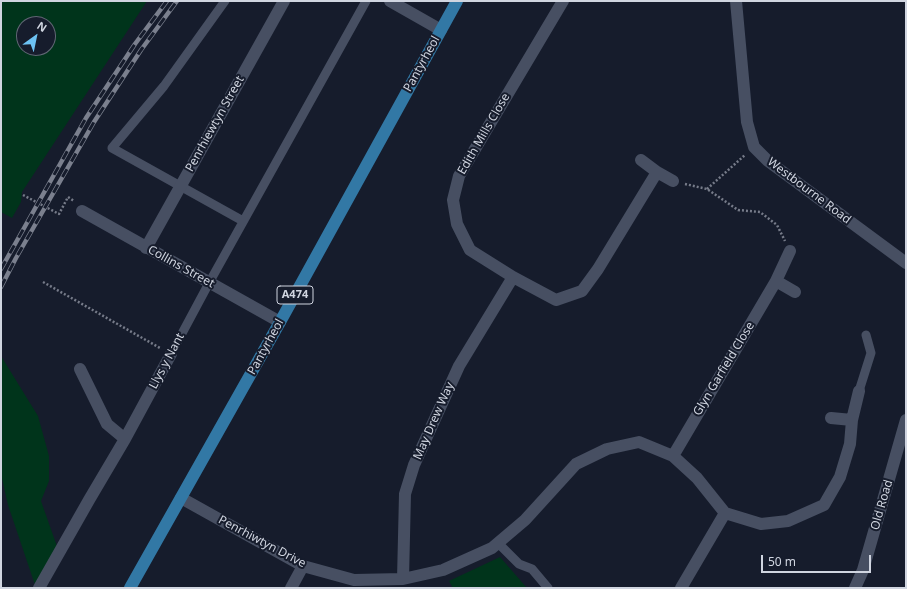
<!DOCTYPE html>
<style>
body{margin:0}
#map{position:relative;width:907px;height:589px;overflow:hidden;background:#161c2c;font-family:"Noto Sans",sans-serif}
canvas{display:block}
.frame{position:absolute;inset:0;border:2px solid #d0d5e0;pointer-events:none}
.north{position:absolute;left:16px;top:16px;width:40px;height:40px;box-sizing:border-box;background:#161c2c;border:1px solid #606674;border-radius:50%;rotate:33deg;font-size:11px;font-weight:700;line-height:16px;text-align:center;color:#d0d5e0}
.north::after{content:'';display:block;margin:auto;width:14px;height:18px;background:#6dc2f3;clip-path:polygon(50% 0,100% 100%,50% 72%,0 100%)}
.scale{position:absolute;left:761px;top:555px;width:110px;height:18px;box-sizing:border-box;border:2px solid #d0d5e0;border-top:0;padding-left:5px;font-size:12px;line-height:14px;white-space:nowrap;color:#d0d5e0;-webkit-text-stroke:3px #161c2c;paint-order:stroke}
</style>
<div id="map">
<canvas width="907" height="589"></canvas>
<div class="frame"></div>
<div class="north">N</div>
<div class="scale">50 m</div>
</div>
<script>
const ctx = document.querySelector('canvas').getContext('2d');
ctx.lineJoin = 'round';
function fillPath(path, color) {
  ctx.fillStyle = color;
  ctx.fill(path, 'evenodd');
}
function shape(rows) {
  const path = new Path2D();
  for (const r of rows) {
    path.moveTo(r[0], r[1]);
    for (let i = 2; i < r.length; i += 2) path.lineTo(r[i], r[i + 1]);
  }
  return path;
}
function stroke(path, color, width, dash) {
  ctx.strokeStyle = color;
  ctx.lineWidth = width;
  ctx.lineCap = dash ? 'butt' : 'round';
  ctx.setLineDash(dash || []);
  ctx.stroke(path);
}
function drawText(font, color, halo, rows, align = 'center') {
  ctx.font = font + ' "Noto Sans",sans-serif';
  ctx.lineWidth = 4;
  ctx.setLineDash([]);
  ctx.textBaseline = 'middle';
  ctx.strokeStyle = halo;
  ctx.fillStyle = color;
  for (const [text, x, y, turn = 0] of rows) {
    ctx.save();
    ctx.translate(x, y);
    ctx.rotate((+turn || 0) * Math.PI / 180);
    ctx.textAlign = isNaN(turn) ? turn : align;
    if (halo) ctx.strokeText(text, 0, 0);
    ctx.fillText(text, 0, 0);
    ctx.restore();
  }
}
const green = shape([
 [1,1,147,1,22,192,21,202,12,218,1,212],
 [24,24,48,24,48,48,24,48],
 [1,356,38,416,49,456,49,481,41,501,59,552,36,588,8,505,1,474],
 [500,557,527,588,453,588,449,581]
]);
const path = shape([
 [685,184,707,189,738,210,760,212,777,225,785,241],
 [707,189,745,155],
 [23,195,59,214,68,197,74,201],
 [43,282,160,348]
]);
const lane = shape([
 [225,1,164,86,112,148,243,221],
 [171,354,209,283,366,1],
 [859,391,871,353,866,335],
 [498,543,519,564,532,569,548,588]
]);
const street = shape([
 [390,1,441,30],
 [563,1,459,176,453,200,457,224,470,250,513,277,556,300,582,291,598,269,657,172],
 [736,1,747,122,754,147,768,161,906,263],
 [641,160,657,172,673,181],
 [82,211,280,322],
 [146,248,284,1],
 [776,281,795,292],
 [80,369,107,424,125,439],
 [831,418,852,420],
 [673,456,776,281,790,251],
 [181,498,303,566,354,580,403,579,443,570,492,548,525,520,576,464,607,449,639,442,673,456,697,478,725,513,761,524,788,521,824,505,840,477,850,444,852,420,859,391],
 [403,579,405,494,414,465,459,366,513,277],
 [39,588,89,500,125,439,171,354],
 [291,588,303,566],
 [681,588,725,513]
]);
const secondary = shape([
 [855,588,863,570,906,420]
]);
const primary = shape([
 [130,588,280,322,457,1]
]);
const rail = shape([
 [1,269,86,118,135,44,167,1],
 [1,287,16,258,94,122,141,50,177,1]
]);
const shields = [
 [295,295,36]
];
const shieldNames = [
 ["A474",295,295]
];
const streetNames = [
 ["Pantyrheol",422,64,-61],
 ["Penrhiewtyn Street",215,124,-61],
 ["Edith Mills Close",484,134,-60],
 ["Westbourne Road",809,191,37],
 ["Collins Street",181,267,29],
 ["Pantyrheol",266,347,-61],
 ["Llys y Nant",167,361,-62],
 ["Glyn Garfield Close",724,369,-59],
 ["May Drew Way",434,421,-66],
 ["Old Road",882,505,-74],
 ["Penrhiwtyn Drive",262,542,28]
];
fillPath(green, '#00341b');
stroke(path, '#767b89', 2.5, [2, 2]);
stroke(lane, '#474f62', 9);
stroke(street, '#474f62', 12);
stroke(secondary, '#474f62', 12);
stroke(primary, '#3278a5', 12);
stroke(rail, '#7b808e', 4.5);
stroke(rail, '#161c2c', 3, [9]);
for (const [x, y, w] of shields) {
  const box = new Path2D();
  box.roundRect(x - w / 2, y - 9, w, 18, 3);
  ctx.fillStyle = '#161c2c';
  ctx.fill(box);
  stroke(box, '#d0d5e0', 1);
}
drawText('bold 11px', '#d0d5e0', null, shieldNames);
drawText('12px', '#d0d5e0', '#161c2c', streetNames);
</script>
